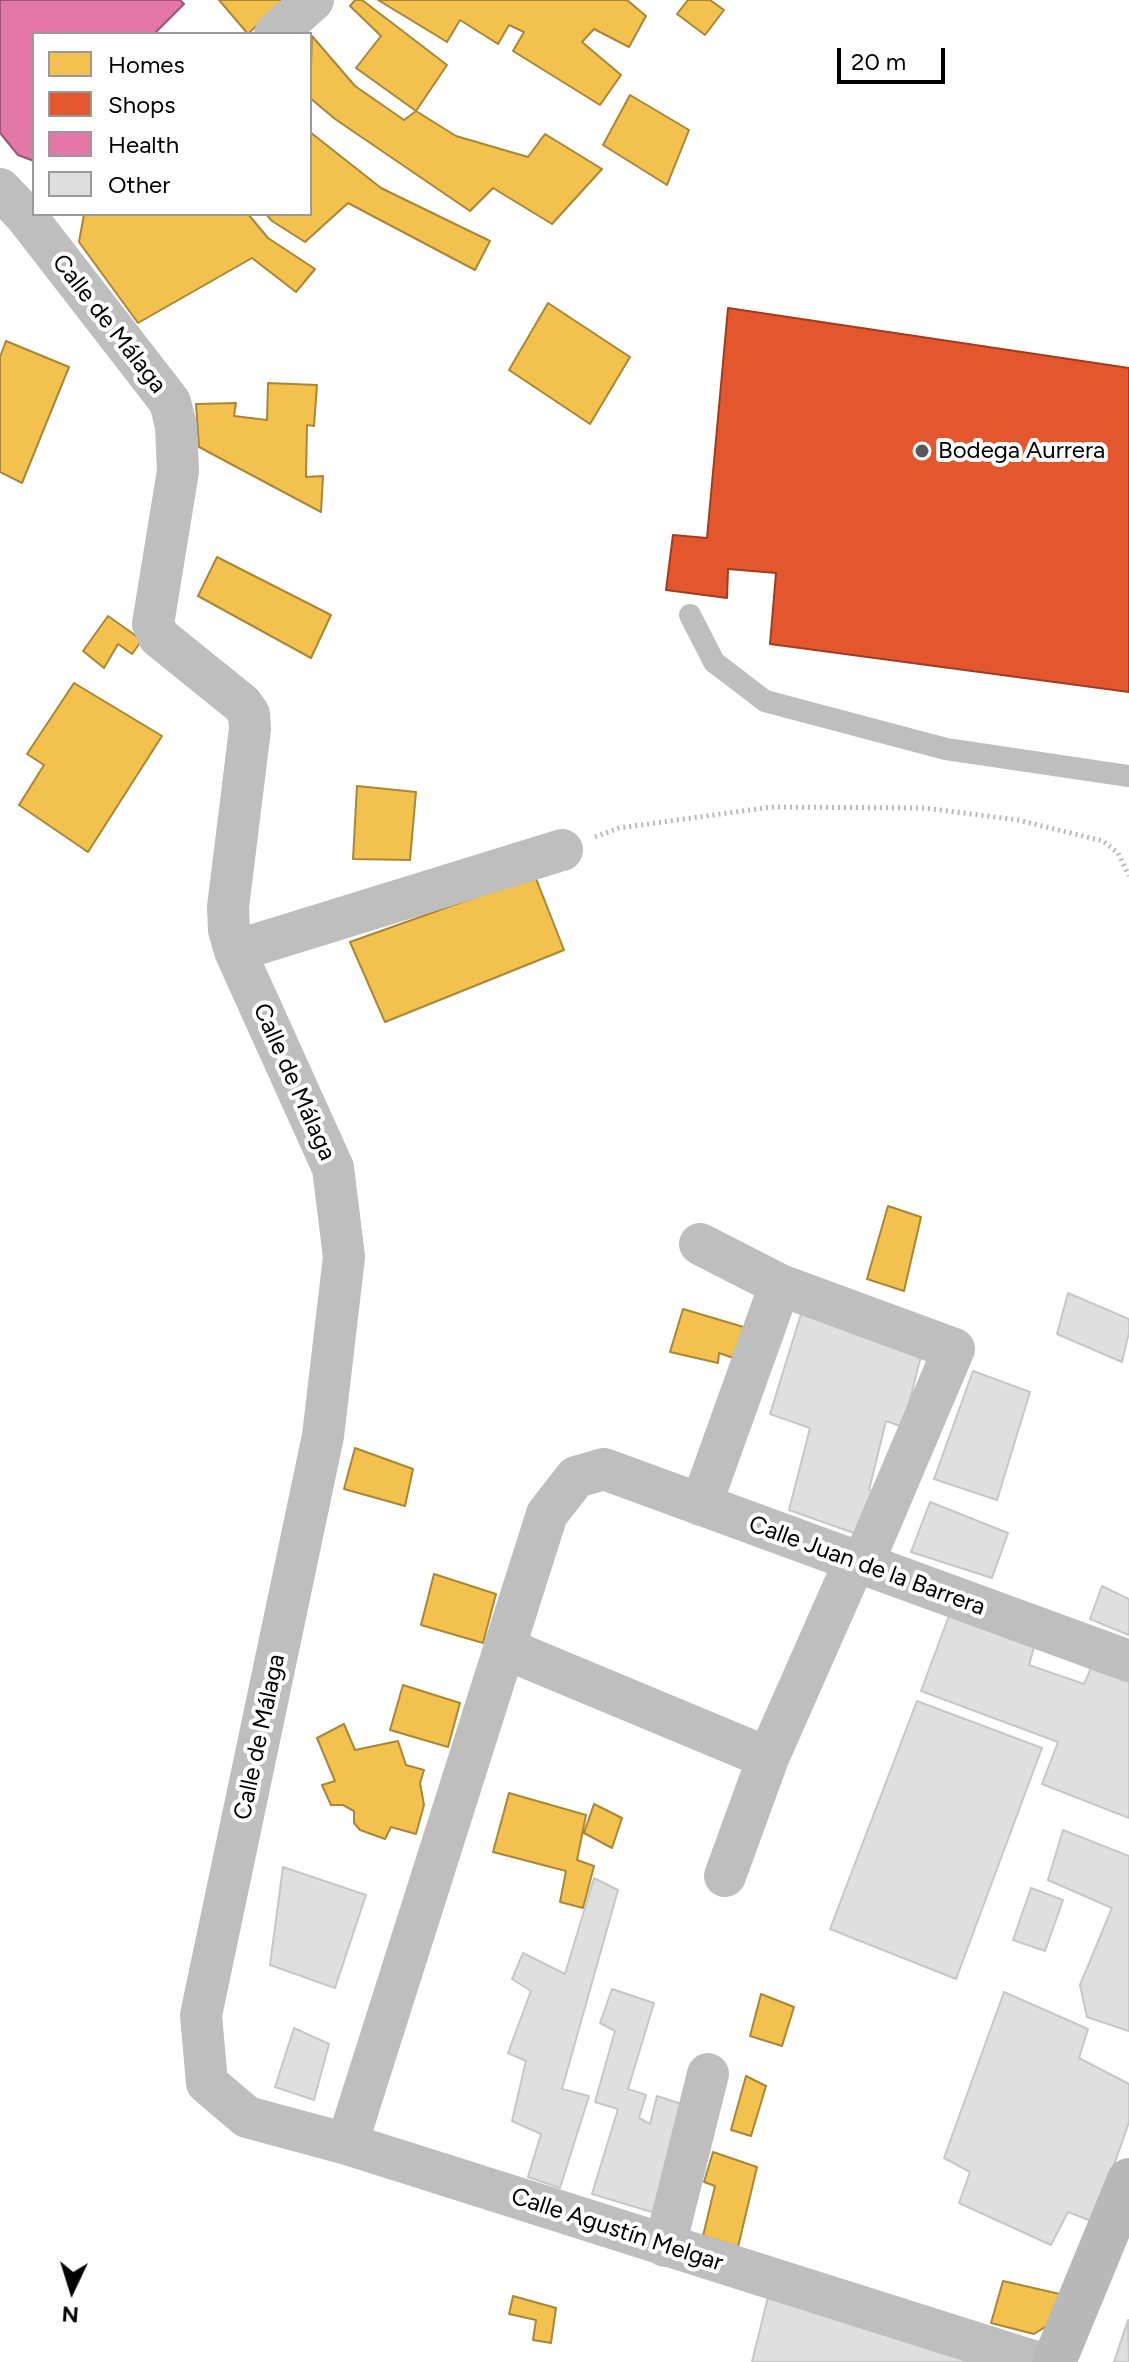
<!DOCTYPE html>
<meta charset="utf-8">
<style>
body{margin:0}
#map{position:relative;width:1129px;height:2362px;overflow:hidden;background:#fff;font-family:Figtree,sans-serif}
canvas{display:block}
.legend{position:absolute;left:32px;top:32px;width:280px;height:184px;box-sizing:border-box;background:#fff;border:2px solid #999;margin:0;padding:10px 14px;list-style:none;font-size:24px;color:#000}
.legend li{display:flex;align-items:center;gap:16px;height:40px}
.legend b{width:40px;border:2px solid #999}
.north{position:absolute;left:32px;top:2250px;width:80px;height:80px;-webkit-text-stroke:6px #fff;paint-order:stroke;rotate:184deg;font-size:22px;font-weight:700;line-height:32px;text-align:center;color:#000}
.north::after{content:'';display:block;margin:auto;width:28px;height:36px;background:#000;clip-path:polygon(50% 0,100% 100%,50% 72%,0 100%)}
.scale{position:absolute;left:837px;top:48px;width:108px;height:36px;box-sizing:border-box;border:4px solid #000;border-top:0;padding-left:10px;font-size:24px;line-height:28px;white-space:nowrap;color:#000;-webkit-text-stroke:6px #fff;paint-order:stroke}
</style>
<div id="map">
<canvas width="1129" height="2362"></canvas>
<ul class="legend">
<li><b style="height:22px;background:#f2c14e"></b>Homes</li>
<li><b style="height:22px;background:#e4572e"></b>Shops</li>
<li><b style="height:22px;background:#e377a8"></b>Health</li>
<li><b style="height:22px;background:#dfdfdf"></b>Other</li>
</ul>
<div class="north">N</div>
<div class="scale">20 m</div>
</div>
<script>
const ctx = document.querySelector('canvas').getContext('2d');
ctx.lineJoin = 'round';
function fillPath(path, color) {
  ctx.fillStyle = color;
  ctx.fill(path, 'evenodd');
}
function shape(rows) {
  const path = new Path2D();
  for (const r of rows) {
    path.moveTo(r[0], r[1]);
    for (let i = 2; i < r.length; i += 2) path.lineTo(r[i], r[i + 1]);
  }
  return path;
}
function stroke(path, color, width, dash) {
  ctx.strokeStyle = color;
  ctx.lineWidth = width;
  ctx.lineCap = dash ? 'butt' : 'round';
  ctx.setLineDash(dash || []);
  ctx.stroke(path);
}
function drawText(font, color, halo, rows, align = 'center') {
  ctx.font = font + ' Figtree,sans-serif';
  ctx.lineWidth = 8;
  ctx.setLineDash([]);
  ctx.textBaseline = 'middle';
  ctx.strokeStyle = halo;
  ctx.fillStyle = color;
  for (const [text, x, y, turn = 0] of rows) {
    ctx.save();
    ctx.translate(x, y);
    ctx.rotate((+turn || 0) * Math.PI / 180);
    ctx.textAlign = isNaN(turn) ? turn : align;
    if (halo) ctx.strokeText(text, 0, 0);
    ctx.fillText(text, 0, 0);
    ctx.restore();
  }
}
const homes = shape([
 [219,0,283,0,248,34,219,0],
 [355,0,362,0,447,65,416,111,356,68,381,36,350,6,355,0],
 [378,0,627,0,646,16,629,47,594,29,582,42,621,75,600,105,513,51,524,32,509,25,498,44,460,20,447,42,378,0],
 [688,0,710,0,724,10,705,35,677,14,688,0],
 [312,36,355,86,404,120,416,111,456,136,528,157,545,134,602,169,552,224,493,188,470,211,335,119,310,98,312,36],
 [630,95,689,130,667,185,603,145,630,95],
 [310,132,381,188,490,241,475,270,348,203,305,242,272,221,266,214,310,214,310,132],
 [84,214,248,214,268,238,315,269,296,292,252,258,138,323,79,242,84,214],
 [548,303,630,357,590,424,509,370,548,303],
 [6,341,69,367,22,483,0,472,0,357,6,341],
 [268,383,317,385,314,426,307,425,306,477,323,476,321,512,199,447,196,404,236,403,234,416,267,420,268,383],
 [217,557,331,615,311,658,198,596,217,557],
 [108,616,142,640,132,654,118,644,104,668,83,651,108,616],
 [74,683,162,736,88,852,19,805,44,765,27,754,74,683],
 [357,786,416,792,410,860,353,859,357,786],
 [535,876,564,950,385,1022,350,942,535,876],
 [888,1206,921,1217,904,1291,867,1279,888,1206],
 [683,1309,747,1328,739,1360,719,1353,718,1363,670,1352,683,1309],
 [355,1448,413,1469,405,1506,344,1489,355,1448],
 [434,1574,496,1594,483,1643,421,1625,434,1574],
 [403,1685,460,1703,448,1747,390,1730,403,1685],
 [344,1724,355,1750,398,1741,406,1765,424,1770,420,1783,424,1805,416,1834,391,1827,385,1839,360,1830,354,1823,354,1811,343,1805,331,1805,322,1785,335,1781,317,1738,344,1724],
 [509,1793,586,1815,577,1860,594,1866,583,1908,560,1902,566,1871,493,1852,509,1793],
 [594,1804,622,1818,612,1848,584,1833,594,1804],
 [761,1994,794,2007,782,2046,750,2036,761,1994],
 [746,2076,766,2086,751,2136,731,2130,746,2076],
 [713,2152,757,2167,738,2247,703,2236,715,2186,704,2182,713,2152],
 [1003,2281,1060,2294,1053,2322,1034,2334,991,2323,1003,2281],
 [513,2296,556,2308,551,2343,533,2340,536,2320,509,2314,513,2296]
]);
const shops = shape([
 [728,308,1129,368,1129,692,770,644,776,573,728,569,727,598,666,590,673,535,707,538,728,308]
]);
const health = shape([
 [0,0,180,0,184,4,154,34,34,34,34,161,18,155,0,133,0,0]
]);
const building = shape([
 [1068,1293,1129,1319,1129,1332,1122,1362,1057,1334,1068,1293],
 [806,1298,923,1348,903,1427,886,1421,869,1490,884,1495,868,1538,789,1510,810,1428,770,1414,806,1298],
 [973,1371,1030,1392,997,1500,934,1479,973,1371],
 [930,1502,1008,1533,992,1578,911,1552,930,1502],
 [1102,1586,1129,1599,1129,1635,1090,1619,1102,1586],
 [953,1605,1036,1640,1029,1665,1084,1684,1094,1661,1129,1675,1129,1818,1042,1784,1058,1742,921,1691,953,1605],
 [917,1701,1042,1748,956,1979,830,1929,917,1701],
 [1063,1830,1129,1856,1129,2031,1087,2017,1080,1985,1112,1908,1048,1880,1063,1830],
 [283,1867,366,1895,335,1988,270,1965,283,1867],
 [594,1878,618,1890,562,2089,589,2096,560,2188,528,2177,541,2134,512,2121,526,2061,508,2053,531,1991,512,1979,523,1953,565,1974,594,1878],
 [1031,1888,1063,1900,1045,1951,1013,1940,1031,1888],
 [612,1989,654,2003,628,2089,646,2095,639,2118,650,2124,657,2096,694,2108,665,2216,592,2194,618,2109,595,2102,615,2031,600,2023,612,1989],
 [1004,1992,1088,2029,1079,2058,1129,2084,1129,2122,1094,2222,1068,2212,1051,2245,959,2203,970,2172,944,2158,1004,1992],
 [294,2028,329,2044,314,2100,275,2087,294,2028],
 [769,2293,1009,2362,752,2362,769,2293],
 [1128,2320,1129,2362,1114,2362,1128,2320]
]);
const path = shape([
 [595,837,619,828,772,807,924,808,1018,820,1103,841,1118,853,1129,876]
]);
const service = shape([
 [690,615,714,662,765,701,946,749,1129,776]
]);
const minor = shape([
 [275,34,313,0],
 [0,189,25,215,170,402,176,426,178,471,153,624,159,637,242,704,249,714,250,729,228,907,229,930,235,951,333,1168,344,1257,323,1436,201,2015,207,2083,247,2117,347,2144,1036,2362],
 [235,951,562,850],
 [700,1244,780,1285,954,1349,869,1549,855,1561,768,1758,725,1876],
 [701,1505,780,1285],
 [504,1648,768,1758],
 [347,2144,547,1514,576,1477,604,1469,1129,1661],
 [665,2246,708,2074]
]);
const secondary = shape([
 [1054,2362,1129,2180]
]);
const markers = [
 [922,451,8,"#595959"]
];
const streetNames = [
 ["Calle de Málaga",109,324,52],
 ["Calle de Málaga",294,1082,66],
 ["Calle Juan de la Barrera",867,1566,20],
 ["Calle de Málaga",260,1737,-78],
 ["Calle Agustín Melgar",617,2230,18]
];
const poiNames = [
 ["Bodega Aurrera",938,451]
];
fillPath(homes, '#f2c14e');
stroke(homes, '#a98737', 2);
fillPath(shops, '#e4572e');
stroke(shops, '#a03d20', 2);
fillPath(health, '#e377a8');
stroke(health, '#9f5376', 2);
fillPath(building, '#dfdfdf');
stroke(building, '#c7c7c7', 2);
stroke(path, '#b9b9b9', 5, [2, 4]);
stroke(service, '#bebebe', 22);
stroke(minor, '#bebebe', 42);
stroke(secondary, '#b8b8b8', 44);
for (const [x, y, r, color] of markers) {
  const dot = new Path2D();
  dot.arc(x, y, r, 0, 2 * Math.PI);
  ctx.fillStyle = color;
  ctx.fill(dot);
  stroke(dot, '#fff', 3);
}
drawText('24px', '#000', '#fff', streetNames);
drawText('24px', '#000', '#fff', poiNames, 'left');
</script>
